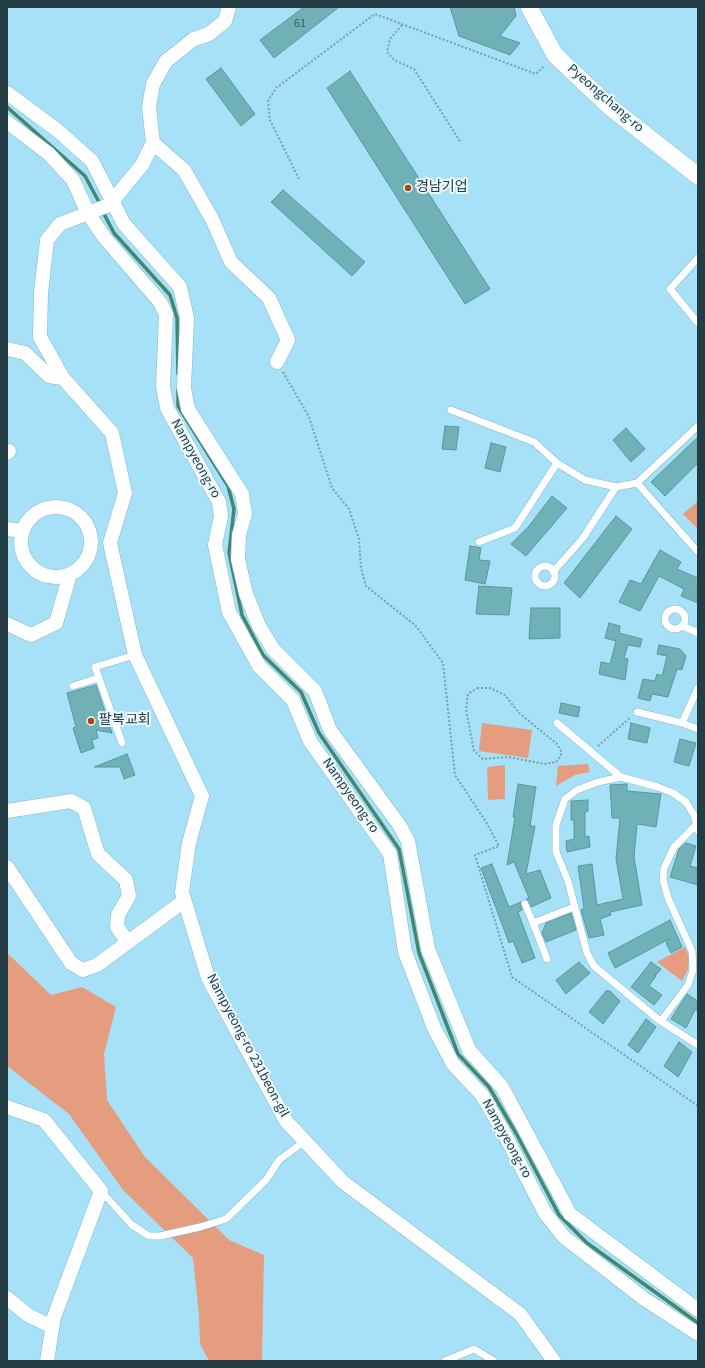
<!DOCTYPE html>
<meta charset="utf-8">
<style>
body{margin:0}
#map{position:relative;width:705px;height:1368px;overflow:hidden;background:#a6e1f7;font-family:"Source Sans 3",sans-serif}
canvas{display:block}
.frame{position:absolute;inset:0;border:8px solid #243d45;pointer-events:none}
</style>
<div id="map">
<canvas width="705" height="1368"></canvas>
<div class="frame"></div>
</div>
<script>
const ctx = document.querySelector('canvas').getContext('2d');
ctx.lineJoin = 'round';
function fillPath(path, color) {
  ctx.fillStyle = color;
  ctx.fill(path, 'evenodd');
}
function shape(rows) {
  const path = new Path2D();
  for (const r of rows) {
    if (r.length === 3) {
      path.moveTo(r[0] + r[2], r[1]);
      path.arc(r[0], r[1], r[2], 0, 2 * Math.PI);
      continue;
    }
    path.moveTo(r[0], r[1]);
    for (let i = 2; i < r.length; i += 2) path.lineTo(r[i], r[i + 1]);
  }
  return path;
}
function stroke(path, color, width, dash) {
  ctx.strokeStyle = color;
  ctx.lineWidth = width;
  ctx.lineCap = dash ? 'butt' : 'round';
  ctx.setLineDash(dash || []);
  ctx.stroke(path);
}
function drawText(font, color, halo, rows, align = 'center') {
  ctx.font = font + ' "Source Sans 3","Noto Sans KR",sans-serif';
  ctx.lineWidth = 4;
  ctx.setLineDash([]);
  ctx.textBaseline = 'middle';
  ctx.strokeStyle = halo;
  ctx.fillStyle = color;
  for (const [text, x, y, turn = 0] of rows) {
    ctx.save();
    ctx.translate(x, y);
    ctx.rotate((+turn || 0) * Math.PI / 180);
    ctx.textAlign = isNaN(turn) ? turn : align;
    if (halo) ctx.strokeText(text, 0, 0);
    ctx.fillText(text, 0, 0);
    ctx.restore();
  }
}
const green = shape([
 [698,501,698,529,683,514],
 [482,723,532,730,528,758,479,751],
 [588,764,590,772,575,775,556,786,558,766],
 [505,765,505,799,488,800,487,767],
 [685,947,689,957,688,969,682,981,657,962],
 [7,953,51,995,82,987,116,1007,104,1054,107,1100,145,1157,229,1240,264,1255,262,1359,263,1361,209,1361,200,1344,199,1315,193,1258,123,1190,69,1114,7,1066]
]);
const stream = shape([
 [7,107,85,176,100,204],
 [103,212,114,233,170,295,177,318,178,374],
 [178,390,178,406,228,486,234,509,229,553,242,615,263,655,301,692,319,733,399,849,419,953,458,1054,489,1087,517,1135,559,1215,587,1243,698,1323]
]);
const building = shape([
 [304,7,339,7,274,58,260,40,304,7],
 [450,7,514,7,516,16,500,36,520,43,510,55,459,36,450,7],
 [221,68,255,114,241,126,206,79,221,68],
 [350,71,490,289,465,304,327,88,350,71],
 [283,190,365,262,352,276,271,202,283,190],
 [445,426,459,427,456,450,442,449,445,426],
 [626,428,645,449,631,462,613,440,626,428],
 [698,437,698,463,665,496,651,482,698,437],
 [491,443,506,447,500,472,485,468,491,443],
 [552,496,567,508,526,556,511,544,529,526,552,496],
 [616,516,632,529,580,598,564,583,616,516],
 [470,546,481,548,479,560,490,561,485,584,465,580,470,546],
 [660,550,681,562,677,569,698,578,698,603,681,596,684,589,659,576,640,611,619,602,630,580,641,584,660,550],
 [479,586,512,588,509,615,476,614,479,586],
 [531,608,560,608,560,638,529,639,531,608],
 [609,623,620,626,619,633,642,639,640,647,628,645,624,658,628,659,625,680,599,674,601,662,610,664,616,641,605,638,609,623],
 [659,645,680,649,686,656,682,670,677,669,668,697,652,694,650,701,638,698,643,679,655,681,657,674,662,676,667,656,657,654,659,645],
 [96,685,112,733,96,730,98,738,92,740,94,748,81,753,73,728,76,727,67,693,96,685],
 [561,703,580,707,578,717,559,713,561,703],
 [631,723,650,728,647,743,628,739,631,723],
 [680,739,696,743,689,766,674,762,680,739],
 [127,754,135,775,124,779,120,767,94,767,127,754],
 [518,784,536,787,530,826,535,826,526,874,540,870,551,898,531,907,526,899,529,898,514,862,507,865,515,817,513,817,518,784],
 [627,784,627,791,661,794,656,827,637,824,634,857,642,905,610,912,611,915,600,919,604,935,589,938,581,910,584,908,578,866,592,864,597,905,623,899,616,859,620,818,612,818,610,785,627,784],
 [588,800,588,811,585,812,585,837,589,836,590,847,567,852,566,841,574,839,574,820,571,820,571,801,588,800],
 [686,843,696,846,690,866,698,868,698,885,670,877,679,849,686,843],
 [492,864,509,907,521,902,522,910,518,912,535,958,522,963,513,941,509,943,481,868,492,864],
 [571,913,576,930,546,942,542,933,546,923,571,913],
 [670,920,682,947,671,953,666,943,669,939,615,968,608,953,670,920],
 [579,962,590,973,566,994,556,980,579,962],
 [651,962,661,969,656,975,654,975,656,976,649,986,662,995,654,1005,631,987,651,962],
 [606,991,610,991,620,1001,603,1024,589,1012,606,991],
 [687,994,698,1001,698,1011,695,1010,686,1028,671,1019,687,994],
 [646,1019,656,1027,638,1053,628,1045,646,1019],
 [679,1042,692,1052,678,1077,664,1066,679,1042]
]);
const path = shape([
 [402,25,390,39,387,52,394,60,414,69,461,143],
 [299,179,270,120,268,101,276,88,375,14,536,74,545,65],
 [283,372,309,417,332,488,349,509,359,539,361,568,366,586,416,626,443,663,455,775,486,822,499,846,475,855,512,977,698,1106],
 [477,688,490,688,505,695,519,713,557,744,561,751,561,756,556,762,545,764,508,757,483,759,474,751,466,709,468,694,477,688],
 [598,746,631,717]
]);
const service = shape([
 [698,258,670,289,698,323],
 [451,410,534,442,557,463,585,480,616,487,637,483,698,426],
 [637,483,698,552],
 [479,542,515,528,557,463],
 [545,576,10],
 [553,572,583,538,616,487],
 [675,619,10],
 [683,626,698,633],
 [73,686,99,678],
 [637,712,682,723,698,729],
 [557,723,621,777],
 [682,723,698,688],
 [122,743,95,667,135,655],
 [698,831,694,815,686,802,673,793,658,787,621,777,598,782,577,790,565,799,556,825,556,852,568,881,587,953,594,966,659,1020,698,1045],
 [525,904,533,923],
 [547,959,533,923,574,907],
 [661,1021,688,985,693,970,692,951,668,898,663,880,664,868,674,847,696,825],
 [101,1191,132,1225,149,1236,160,1236,200,1227,226,1219,266,1180,279,1160,305,1141],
 [445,1361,474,1349,494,1361]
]);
const minor = shape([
 [7,93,57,130,92,161,124,224,180,287,187,318,184,388,188,409,242,494,245,514,239,535,238,559,246,594,259,626,273,649,315,691,330,730,400,826,408,841,428,949,469,1050,502,1087,570,1214,698,1310],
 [7,122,49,154,73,180,88,213,104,237,160,302,166,314,163,387,167,408,219,502,221,516,215,545,229,612,259,666,293,700,310,741,390,854,405,952,434,1028,453,1064,482,1095,504,1133,545,1213,564,1237,643,1298,698,1334],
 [153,143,149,107,153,84,166,61,194,39,209,34,225,21,229,7],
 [7,349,25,353,49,376,63,378],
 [277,362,288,340,269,298,231,262,212,219,184,170,153,143,142,165,109,205,60,224,47,240,41,293,40,337,63,378,112,433,125,493,110,543,135,655,202,796,189,843,182,892,208,978,286,1121,343,1182,520,1314,554,1361],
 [7,453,9,451],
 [56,542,35],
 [7,529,23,531],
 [7,624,31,635,56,623,70,574],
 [7,811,71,801,84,808,98,854,126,880,129,896,118,915,117,927,128,942],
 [7,867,71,963,83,970,97,965,184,901],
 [7,1107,44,1120,101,1191,54,1317,47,1361],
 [7,1298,28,1315,52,1327]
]);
const tertiary = shape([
 [529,7,555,55,610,107,698,176]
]);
const markers = [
 [408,188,4,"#aa4611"],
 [91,721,4,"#aa4611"]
];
const numberNames = [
 ["61",300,24]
];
const streetNames = [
 ["Pyeongchang-ro",605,99,41],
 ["Nampyeong-ro",195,459,61],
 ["Nampyeong-ro",350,796,55],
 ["Nampyeong-ro 231beon-gil",247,1046,62],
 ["Nampyeong-ro",506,1139,61]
];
const poiNames = [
 ["경남기업",416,188],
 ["팔복교회",99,721]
];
fillPath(green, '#e69c7e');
stroke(stream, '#42876f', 3.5);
fillPath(building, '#6fb1b7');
stroke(building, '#57989e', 1);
stroke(service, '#7eb8ce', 8);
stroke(minor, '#7eb8ce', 15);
stroke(tertiary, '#7eb8ce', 18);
stroke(path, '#74a2b2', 2, [2, 2]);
stroke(service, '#fff', 7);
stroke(minor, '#fff', 14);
stroke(tertiary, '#fff', 17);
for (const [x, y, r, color] of markers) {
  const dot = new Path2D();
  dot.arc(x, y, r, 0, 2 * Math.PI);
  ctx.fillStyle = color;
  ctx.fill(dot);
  stroke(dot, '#eef9fe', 1.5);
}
drawText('12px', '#375a62', null, numberNames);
drawText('14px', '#243d45', '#eef9fe', streetNames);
drawText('14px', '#243d45', '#eef9fe', poiNames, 'left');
</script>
